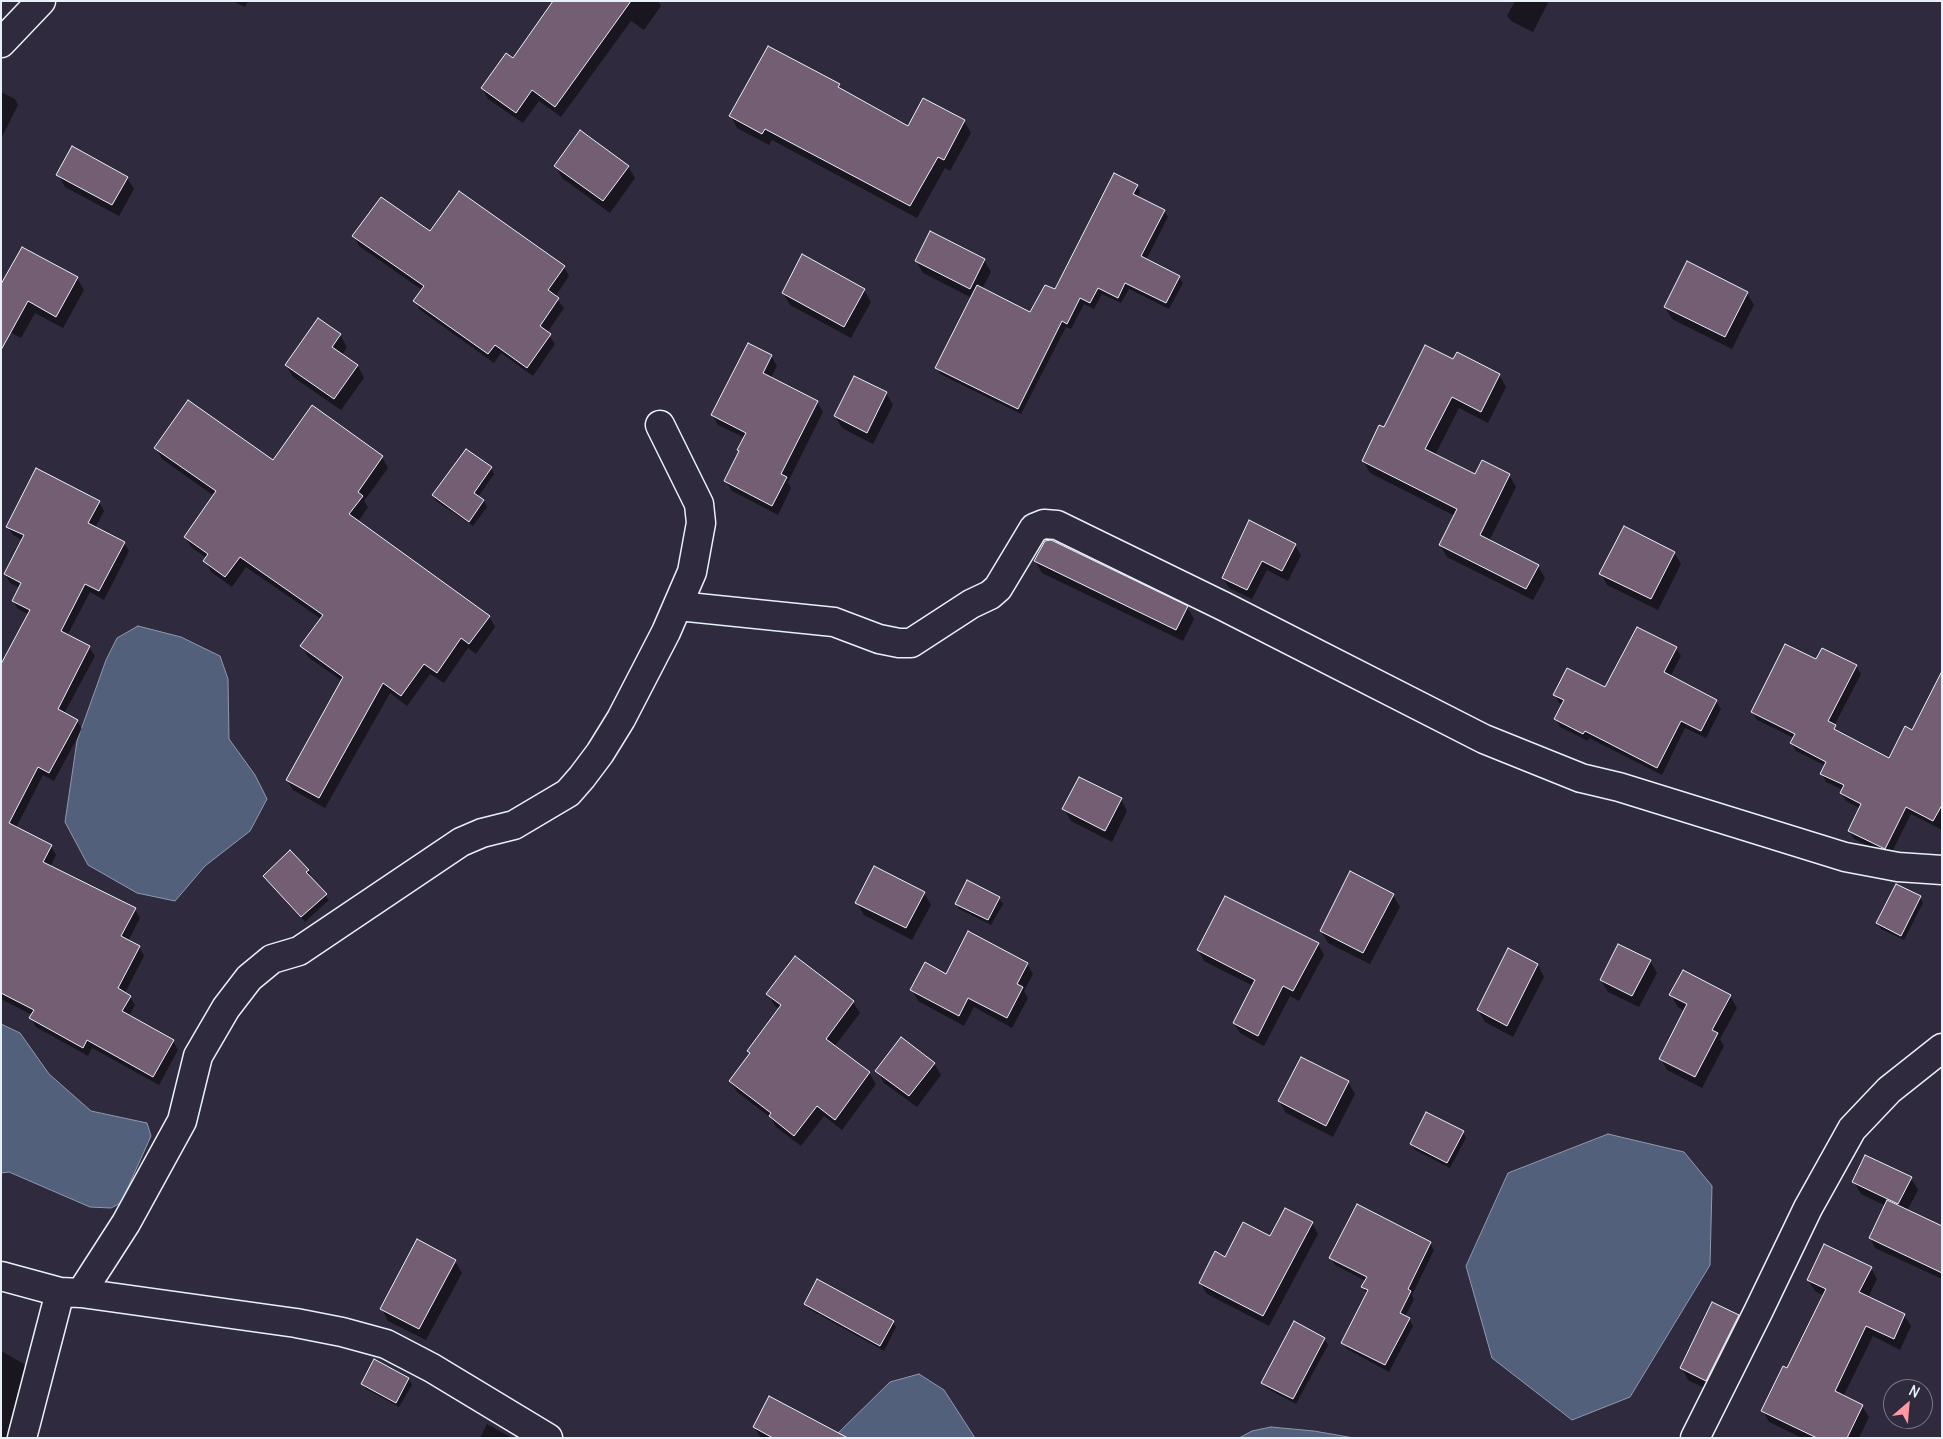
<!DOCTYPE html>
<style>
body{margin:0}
#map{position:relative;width:1943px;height:1439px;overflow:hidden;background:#2f2a3d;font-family:Delius,sans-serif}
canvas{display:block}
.frame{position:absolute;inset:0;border:2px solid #e8f1f8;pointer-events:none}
.north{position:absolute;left:1883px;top:1379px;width:50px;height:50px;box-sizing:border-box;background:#2f2a3d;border:1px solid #797a88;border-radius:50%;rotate:27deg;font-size:14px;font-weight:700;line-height:20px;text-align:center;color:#e8f1f8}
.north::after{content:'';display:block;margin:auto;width:18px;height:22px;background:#ff9aa2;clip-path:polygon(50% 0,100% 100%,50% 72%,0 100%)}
</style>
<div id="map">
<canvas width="1943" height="1439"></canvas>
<div class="frame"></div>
<div class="north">N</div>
</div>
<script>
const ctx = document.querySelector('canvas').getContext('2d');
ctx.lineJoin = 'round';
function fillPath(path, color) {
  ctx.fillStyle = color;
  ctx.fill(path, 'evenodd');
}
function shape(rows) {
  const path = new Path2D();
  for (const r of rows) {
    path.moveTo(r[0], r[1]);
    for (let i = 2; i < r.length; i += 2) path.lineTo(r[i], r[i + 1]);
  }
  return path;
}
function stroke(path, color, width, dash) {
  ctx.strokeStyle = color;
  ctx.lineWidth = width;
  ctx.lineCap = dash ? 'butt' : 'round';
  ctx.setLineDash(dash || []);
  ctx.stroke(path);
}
const water = shape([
 [138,626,181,637,220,656,228,679,229,739,255,775,267,799,250,831,205,866,175,901,137,893,88,865,65,822,77,741,106,660,117,638,138,626],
 [1,1024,20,1033,49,1074,91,1111,147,1123,151,1136,121,1203,111,1208,90,1207,9,1172,1,1173,1,1024],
 [1608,1134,1684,1152,1712,1186,1710,1265,1630,1397,1572,1420,1492,1358,1466,1266,1508,1173,1608,1134],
 [919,1374,944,1390,975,1438,833,1438,890,1382,919,1374],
 [1271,1427,1314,1431,1354,1438,1239,1438,1252,1431,1271,1427]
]);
const shadow = shape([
 [233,1,248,1,245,7],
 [577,1,658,1,661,6,644,30,631,21,561,117,539,101,523,123,488,99,482,88],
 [1515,1,1549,1,1533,32,1511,21,1507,16],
 [839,85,842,90,908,128,924,99,964,121,971,133,950,171,945,168,917,218,772,140,769,145,737,128,731,116],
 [1,92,15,99,18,105,1,139],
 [556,166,628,166,635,178,610,213,562,178],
 [58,175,127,178,134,189,119,216,65,187],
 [1137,186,1140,192,1138,197,1164,211,1168,217,1146,260,1179,277,1183,283,1169,309,1129,289,1121,303,1102,294,1094,309,1084,304,1071,329,1066,327,1021,414,940,374,937,368,972,298,923,273,916,261,984,260,991,272,982,289,1031,314,1055,291],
 [430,233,564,267,569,276,555,297,564,308,547,333,555,344,533,376,501,353,494,363,420,310,415,301,422,290,359,246,354,236],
 [77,278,84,290,63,328,35,313,21,338,1,327,1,287],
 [864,290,871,302,851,338,790,305,783,293],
 [1747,293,1754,305,1732,349,1672,319,1665,307],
 [318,319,340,335,347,347,342,355,358,366,364,378,341,410,293,377,286,365],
 [771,356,777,366,770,379,817,402,823,412,788,482,791,488,778,515,732,491,726,481,740,453,739,450,745,438,718,425,712,415],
 [1454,361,1499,375,1506,387,1488,423,1459,408,1435,455,1475,476,1509,475,1516,487,1489,541,1538,566,1545,578,1533,600,1447,557,1440,545,1455,516,1370,473,1363,461,1384,429],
 [886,393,893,405,873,444,842,428,835,416],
 [156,448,273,461,382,457,388,468,364,501,368,507,358,522,489,616,495,627,476,654,468,648,444,683,430,674,407,706,390,693,325,808,293,790,287,780,342,681,308,657,302,646,321,619,246,567,232,587,211,572,205,561,207,558,192,548,185,537,214,496,162,459],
 [491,468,494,474,478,497,484,501,487,507,473,526,436,501,433,495],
 [99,502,104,511,95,528,124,543,129,551,104,600,90,592,67,636,89,647,95,656,64,714,77,721,82,729,54,781,43,775,16,828,51,846,56,855,50,867,135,909,140,918,128,941,139,947,144,956,125,993,130,997,135,1005,129,1016,173,1041,178,1050,159,1085,92,1048,88,1056,36,1027,31,1018,32,1015,1,999,1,667,29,615,18,609,13,601,20,588,10,583,5,574,22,540,13,535,8,527],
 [1295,545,1301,555,1288,581,1267,570,1252,599,1229,588,1223,578],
 [1674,552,1681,564,1658,610,1607,585,1601,574],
 [1035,561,1187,607,1194,619,1183,641,1042,573],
 [1676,648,1681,656,1670,677,1716,701,1721,709,1706,738,1685,728,1662,775,1589,738,1588,741,1560,727,1556,719,1563,705,1559,703,1555,695,1605,689],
 [1817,661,1856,666,1861,674,1834,726,1839,734,1890,759,1942,691,1942,830,1911,814,1890,856,1854,839,1849,831,1861,809,1846,801,1841,793,1843,790,1826,782,1822,774,1826,766,1796,751,1791,743,1794,738,1757,720,1752,712],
 [1121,799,1127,811,1112,842,1071,821,1064,809],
 [308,870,311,876,309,877,329,900,305,922,264,876],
 [924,893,931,905,912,940,864,915,857,903],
 [1393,895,1400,907,1370,964,1328,943,1321,931],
 [1920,897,1923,903,1904,940,1881,929,1877,923],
 [999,898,1003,904,991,925,959,909,956,904],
 [1318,944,1324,955,1299,1001,1290,996,1264,1046,1240,1033,1234,1023,1253,986,1204,961,1198,950],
 [1509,950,1538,965,1544,977,1513,1037,1485,1022,1478,1010],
 [795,958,853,1002,860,1013,834,1047,869,1073,876,1084,842,1130,824,1116,801,1146,776,1127,771,1118,737,1092,730,1081,750,1055,748,1051,779,1009,774,1005,768,994],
 [1650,961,1657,973,1639,1007,1608,992,1601,980],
 [1027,963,1033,974,1024,991,1028,998,1012,1028,974,1007,964,1026,918,1001,912,990,947,975],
 [1671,995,1730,996,1737,1008,1720,1039,1724,1046,1702,1088,1667,1070,1661,1059,1685,1011,1678,1007],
 [934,1063,941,1075,917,1107,884,1083,877,1071],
 [1348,1082,1355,1094,1333,1137,1286,1113,1279,1101],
 [1463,1132,1466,1138,1450,1168,1415,1150,1411,1144],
 [1911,1178,1918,1190,1907,1211,1942,1227,1942,1279,1875,1248,1870,1238,1886,1206,1861,1194,1854,1182],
 [1357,1206,1430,1243,1434,1250,1412,1295,1414,1299,1405,1317,1409,1319,1413,1326,1389,1372,1347,1349,1343,1343,1367,1295,1363,1287,1366,1281,1335,1265,1331,1258],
 [1312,1223,1318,1234,1269,1326,1207,1294,1200,1283,1226,1258,1271,1238],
 [455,1261,462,1273,426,1340,388,1321,382,1309],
 [1871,1268,1877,1279,1868,1298,1904,1315,1911,1326,1900,1350,1873,1336,1843,1397,1862,1406,1869,1417,1859,1438,1802,1438,1769,1422,1763,1411,1788,1370,1824,1296,1815,1291,1808,1280],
 [806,1304,893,1322,896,1327,884,1351,809,1309],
 [1738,1316,1745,1328,1713,1392,1688,1380,1682,1368],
 [1324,1339,1328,1345,1296,1404,1266,1388,1263,1383],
 [1,1351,24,1364,31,1376,24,1403,6,1438,1,1438],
 [375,1361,409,1379,412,1385,399,1407,366,1389,362,1384],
 [487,1424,512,1438,480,1438],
 [754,1427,823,1438,761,1438]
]);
const building = shape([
 [553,1,631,1,555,107,532,90,516,113,481,88,506,53,513,58,553,1],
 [768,46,840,84,838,87,908,126,923,98,965,120,944,160,938,157,910,206,765,129,762,134,729,116,768,46],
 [580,130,629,166,603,201,554,166,580,130],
 [72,146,128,177,112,205,56,175,72,146],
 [1114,173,1138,185,1133,194,1165,210,1141,256,1180,276,1166,303,1125,283,1118,298,1098,288,1090,303,1080,298,1067,324,1062,321,1018,409,935,368,977,285,1030,312,1045,285,1055,289,1114,173],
 [459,191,565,266,548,290,559,298,540,326,551,334,527,368,495,345,488,354,413,301,424,286,352,236,381,197,430,231,459,191],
 [930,231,985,259,970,289,915,261,930,231],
 [22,247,78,277,56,317,28,301,1,350,1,284,22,247],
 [802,254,865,289,844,327,782,293,802,254],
 [1687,261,1748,292,1725,337,1664,307,1687,261],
 [318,318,341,334,332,347,358,365,334,399,285,365,318,318],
 [748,343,772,355,763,373,818,401,781,474,787,477,772,506,724,481,739,451,737,450,746,433,711,415,748,343],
 [1425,345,1453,359,1457,352,1500,374,1481,412,1452,397,1425,449,1475,474,1482,460,1510,474,1480,535,1539,565,1526,589,1439,545,1457,509,1362,461,1379,425,1384,427,1425,345],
 [854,376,887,392,867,433,834,416,854,376],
 [188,400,273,460,312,405,383,456,358,492,363,496,349,514,490,616,469,644,461,638,437,673,424,664,401,696,383,683,319,798,286,780,343,677,300,646,323,615,240,557,225,577,203,561,208,554,184,537,216,491,154,448,188,400],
 [466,449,492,467,474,493,484,500,469,522,432,495,466,449],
 [36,468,100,501,88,523,125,542,99,591,85,584,61,631,90,646,58,709,78,720,49,773,38,767,9,823,52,845,43,862,136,908,121,936,140,946,118,988,131,996,122,1011,174,1040,153,1077,87,1040,83,1048,29,1018,34,1010,1,993,1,664,30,610,12,601,21,583,4,574,24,535,6,527,36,468],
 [1249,520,1296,544,1282,571,1262,561,1247,590,1222,578,1249,520],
 [1624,526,1675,552,1651,599,1599,574,1624,526],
 [1051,540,1188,606,1176,630,1034,561,1045,541,1051,540],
 [1637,627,1677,647,1664,672,1717,700,1701,731,1681,721,1657,768,1585,731,1583,734,1554,719,1564,700,1553,695,1567,668,1605,687,1637,627],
 [1785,644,1816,659,1822,648,1857,665,1828,721,1836,725,1834,729,1889,758,1905,726,1912,730,1942,671,1942,805,1933,821,1906,807,1885,849,1848,831,1861,804,1840,793,1844,785,1820,774,1826,762,1790,743,1795,734,1751,712,1785,644],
 [1079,777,1122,798,1105,831,1062,809,1079,777],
 [290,850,309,870,306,872,327,894,301,917,263,876,290,850],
 [874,866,925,892,906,928,855,903,874,866],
 [1350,871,1394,894,1363,953,1320,931,1350,871],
 [967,880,1000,897,988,920,955,904,967,880],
 [1896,884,1921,896,1901,936,1876,923,1896,884],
 [1225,896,1319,943,1293,991,1283,986,1258,1036,1233,1023,1255,980,1197,950,1225,896],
 [968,931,1028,963,1017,984,1023,987,1007,1018,968,998,959,1016,910,990,925,962,946,974,968,931],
 [1618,944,1651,960,1632,996,1600,980,1618,944],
 [1508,948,1538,964,1507,1026,1477,1010,1508,948],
 [795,956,854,1001,826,1039,870,1072,835,1120,817,1106,794,1136,769,1116,771,1113,729,1081,750,1053,747,1051,781,1005,766,994,795,956],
 [1683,970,1731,995,1712,1030,1718,1033,1695,1077,1659,1059,1687,1004,1669,995,1683,970],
 [901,1037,935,1063,909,1096,875,1071,901,1037],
 [1301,1057,1349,1081,1326,1126,1278,1101,1301,1057],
 [1426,1112,1464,1131,1447,1163,1410,1144,1426,1112],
 [1865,1155,1912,1177,1898,1204,1852,1182,1865,1155],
 [1887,1200,1942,1226,1942,1273,1869,1238,1887,1200],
 [1357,1204,1431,1242,1408,1289,1411,1291,1400,1313,1410,1318,1385,1365,1341,1343,1368,1290,1361,1287,1367,1277,1329,1258,1357,1204],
 [1285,1208,1313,1222,1263,1316,1199,1283,1215,1251,1225,1257,1243,1222,1270,1236,1285,1208],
 [417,1239,456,1260,419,1329,380,1309,417,1239],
 [1824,1244,1872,1267,1859,1292,1905,1314,1894,1339,1866,1326,1835,1391,1863,1405,1847,1438,1817,1438,1761,1411,1783,1366,1787,1368,1826,1289,1807,1280,1824,1244],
 [817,1279,894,1321,880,1346,804,1304,817,1279],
 [1712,1302,1739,1315,1706,1381,1680,1368,1712,1302],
 [1294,1321,1325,1338,1293,1399,1261,1383,1294,1321],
 [374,1359,409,1378,396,1403,361,1384,374,1359],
 [769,1396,848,1438,773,1438,753,1427,769,1396]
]);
const minor = shape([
 [1,43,41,1],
 [678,606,834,622,879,639,899,643,911,643,971,604,990,595,998,588,1034,528,1044,524,1057,525,1223,606,1484,739,1581,778,1619,787,1845,857,1898,867,1942,870],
 [1,1276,60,1292,81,1293,296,1323,342,1332,386,1344,432,1368,548,1438],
 [81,1293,126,1223,182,1121,198,1056,226,1008,249,978,272,959,299,951,461,842,482,833,514,825,568,793,582,777,600,753,621,719,666,632,692,572,701,523,699,504,660,425],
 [22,1438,60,1292],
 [1695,1438,1758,1312,1808,1208,1852,1129,1889,1090,1942,1048]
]);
fillPath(water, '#52607c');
stroke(water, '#8e9aae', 1);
fillPath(shadow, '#0007');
fillPath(building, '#745e74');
stroke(building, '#e8f1f8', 1);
stroke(minor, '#e8f1f8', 31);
stroke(minor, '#2f2a3d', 28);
</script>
